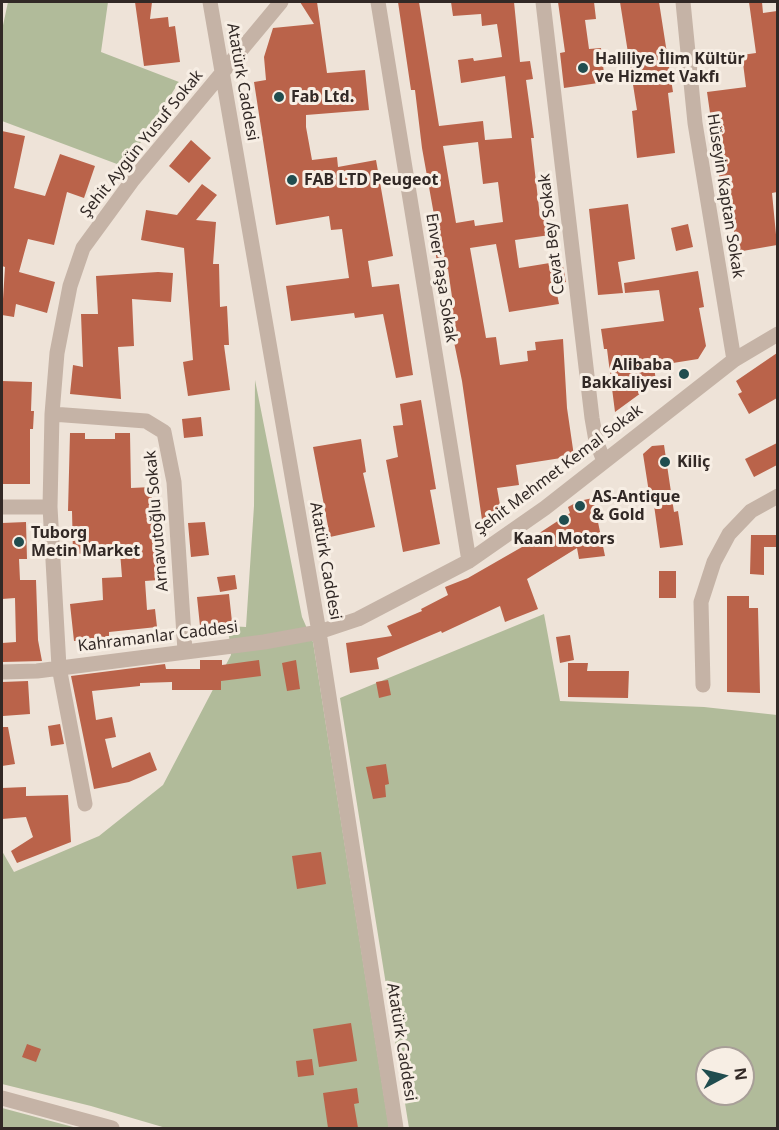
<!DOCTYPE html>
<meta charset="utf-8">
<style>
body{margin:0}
#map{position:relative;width:779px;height:1130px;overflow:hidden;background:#eee3d8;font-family:"Noto Sans",sans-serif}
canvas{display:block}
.frame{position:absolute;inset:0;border:3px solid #322926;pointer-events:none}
.north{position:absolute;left:695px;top:1046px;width:60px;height:60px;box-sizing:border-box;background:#f7eee4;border:2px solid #a89f98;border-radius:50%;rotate:83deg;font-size:16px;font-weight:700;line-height:24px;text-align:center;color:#322926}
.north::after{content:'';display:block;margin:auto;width:21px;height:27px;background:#204d4f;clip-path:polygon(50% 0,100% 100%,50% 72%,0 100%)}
</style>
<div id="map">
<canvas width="779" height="1130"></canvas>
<div class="frame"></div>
<div class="north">N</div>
</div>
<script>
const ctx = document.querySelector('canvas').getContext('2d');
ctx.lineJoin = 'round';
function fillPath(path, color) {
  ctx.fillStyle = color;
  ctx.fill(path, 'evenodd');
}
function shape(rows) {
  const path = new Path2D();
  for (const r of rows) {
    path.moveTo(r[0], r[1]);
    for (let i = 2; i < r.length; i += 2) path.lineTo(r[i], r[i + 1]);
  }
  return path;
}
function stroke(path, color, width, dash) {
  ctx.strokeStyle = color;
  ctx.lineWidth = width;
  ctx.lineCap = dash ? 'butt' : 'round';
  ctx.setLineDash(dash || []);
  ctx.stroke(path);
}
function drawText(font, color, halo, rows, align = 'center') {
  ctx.font = font + ' "Noto Sans",sans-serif';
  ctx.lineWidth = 6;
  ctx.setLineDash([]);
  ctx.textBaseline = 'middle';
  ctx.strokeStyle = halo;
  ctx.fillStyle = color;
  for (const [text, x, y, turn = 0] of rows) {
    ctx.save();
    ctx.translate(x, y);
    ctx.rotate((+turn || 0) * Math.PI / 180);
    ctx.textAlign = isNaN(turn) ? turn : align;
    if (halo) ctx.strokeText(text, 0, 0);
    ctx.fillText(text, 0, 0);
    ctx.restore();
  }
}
const green = shape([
 [8,2,108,2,101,52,179,82,125,167,2,121,2,30],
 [255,380,302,617,313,642,389,1128,166,1128,91,1106,2,1084,2,851,14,872,99,836,163,785,231,655,228,626,246,627,254,506],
 [544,614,560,701,704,707,777,715,777,1128,409,1128,340,698],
 [707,1058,743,1058,743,1094,707,1094],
 [2,1108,77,1128,2,1128]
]);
const building = shape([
 [135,2,152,2,150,19,168,17,169,27,175,26,180,62,144,66],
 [300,2,317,2,327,73,365,70,369,110,306,115,306,127,312,160,337,157,338,167,376,160,393,256,368,261,372,287,399,284,413,375,396,378,383,314,355,318,354,313,291,321,286,286,349,278,342,229,331,230,329,216,276,225,254,82,266,80,264,57,273,28,314,24],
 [398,2,419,2,439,126,483,121,485,140,512,138,505,76,461,83,458,60,473,58,474,61,502,57,497,24,482,26,481,14,453,16,451,2,514,2,520,62,530,61,533,79,526,80,534,138,531,138,540,217,547,216,550,235,515,240,519,268,562,261,566,282,555,284,559,304,509,312,496,244,470,248,486,338,496,337,500,365,528,361,527,351,536,350,535,342,563,339,567,408,574,456,516,465,519,485,497,488,502,516,482,520,462,381,445,298,452,297,448,269,438,270,432,227,436,226,422,148,415,90,411,90],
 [478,142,483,184,498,182,503,222,475,226,474,220,456,223,443,146],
 [558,2,594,2,596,19,585,20,589,49,601,48,605,82,564,88,560,53,565,52],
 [620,2,659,2,673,92,668,93,675,153,637,158,632,111,637,110],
 [749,2,762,2,763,13,777,11,777,192,772,193,777,245,737,252,729,197,722,197,707,92,746,87,742,55,756,53],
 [2,131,25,136,14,188,45,196,60,154,95,166,84,198,67,192,54,245,28,239,19,272,55,282,47,313,16,304,14,317,2,315,5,267,2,266],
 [191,140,211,158,189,183,169,166],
 [202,184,217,195,196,220,216,222,213,264,219,264,220,307,227,306,229,345,224,345,230,390,188,396,183,362,193,360,184,248,141,240,146,210,177,215],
 [628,204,635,259,618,262,623,293,598,295,589,209],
 [688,224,693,247,676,251,671,228],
 [698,271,704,307,699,308,706,346,698,359,654,366,656,382,615,412,607,349,604,349,601,329,664,321,659,290,625,293,624,283],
 [158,272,173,273,171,302,132,299,134,346,118,347,121,399,70,394,73,365,83,367,81,314,98,314,96,276],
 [777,353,777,398,749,414,738,394,742,392,736,381],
 [2,381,32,382,31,411,34,411,33,429,30,429,30,484,2,484],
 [421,400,436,489,430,490,440,544,403,552,386,460,398,457,393,426,403,425,400,404],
 [201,417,203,436,184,438,182,419],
 [70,433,85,433,85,439,115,439,115,433,130,433,131,488,151,487,159,580,145,581,147,610,155,609,157,627,109,632,109,637,74,641,70,604,103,600,102,578,122,577,120,552,73,554,72,511,68,511],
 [361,439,366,472,363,473,375,527,330,537,313,447],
 [777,443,777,465,754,477,745,459],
 [664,445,674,512,678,511,683,545,660,548,653,498,650,499,643,454,652,446],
 [593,498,605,556,579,559,577,548,527,579,538,609,505,622,500,606,442,633,441,631,377,658,379,669,350,673,346,643,392,636,387,626,422,611,421,609,448,595,445,587,468,578,522,547,521,545,570,513,568,507,579,501],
 [26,522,27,559,19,559,20,580,36,580,38,640,42,661,2,662,2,643,16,642,15,598,2,599,2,523],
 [205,522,209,555,191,557,188,523],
 [751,535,777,535,777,547,764,547,764,575,750,574],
 [659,571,676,571,676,598,659,598],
 [235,575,237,589,220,592,217,577],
 [229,594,232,622,200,626,197,597],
 [727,596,749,596,749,608,758,608,760,693,727,692],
 [570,635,574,660,560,663,556,637],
 [200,660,222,660,222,665,259,660,261,676,221,681,221,690,172,690,172,682,140,683,140,686,92,691,96,720,112,717,116,737,105,739,112,768,150,752,157,770,129,782,94,789,71,676,165,664,166,669,200,669],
 [296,660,300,689,287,691,282,663],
 [568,663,588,663,587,671,629,671,628,698,568,697],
 [388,680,391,695,379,698,376,682],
 [28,681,30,714,3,716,2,682],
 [60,724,64,744,51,746,48,726],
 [2,727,8,727,15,764,2,766],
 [386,764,389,784,385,785,386,797,373,799,366,767],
 [26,787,26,796,68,795,71,842,17,863,11,851,33,837,26,817,2,819,2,788],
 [321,852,326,884,297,889,292,856],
 [351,1023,357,1061,319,1067,313,1029],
 [27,1044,41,1049,36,1062,22,1057],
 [312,1059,314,1075,298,1077,296,1061],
 [357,1088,359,1103,354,1104,358,1128,328,1128,323,1093]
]);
const minor = shape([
 [210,2,319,632,396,1128],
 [378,2,469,561],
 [543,2,592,418,596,441,604,461],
 [683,2,695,123,734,360],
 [52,414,146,421,164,432,174,482,185,651],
 [2,507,50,507],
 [2,672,37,671,264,642,319,632,358,619,469,561,545,508,734,360,778,334],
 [703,685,701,602,714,562,729,534,751,511,778,496],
 [85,804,59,667,50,507,52,414,57,353,70,286,83,248,132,181,281,2],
 [2,1098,112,1128]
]);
const markers = [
 [583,68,6,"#204d4f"],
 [279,97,6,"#204d4f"],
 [292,180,6,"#204d4f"],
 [684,374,6,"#204d4f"],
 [665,462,6,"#204d4f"],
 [580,506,6,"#204d4f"],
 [564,520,6,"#204d4f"],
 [19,542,6,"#204d4f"]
];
const poiNames = [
 ["Haliliye İlim Kültür",595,59],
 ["ve Hizmet Vakfı",595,77],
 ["Fab Ltd.",291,97],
 ["FAB LTD Peugeot",304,180],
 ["Alibaba",672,365,"right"],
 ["Bakkaliyesi",672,383,"right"],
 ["Kiliç",677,462],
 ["AS-Antique",592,497],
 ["& Gold",592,515],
 ["Tuborg",31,533],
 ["Metin Market",31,551],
 ["Kaan Motors",564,539,"center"]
];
const streetNames = [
 ["Atatürk Caddesi",242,82,80],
 ["Şehit Aygün Yusuf Sokak",142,144,-51],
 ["Hüseyin Kaptan Sokak",725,196,81],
 ["Cevat Bey Sokak",552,234,-97],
 ["Enver Paşa Sokak",441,278,81],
 ["Şehit Mehmet Kemal Sokak",559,470,-37],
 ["Arnavutoğlu Sokak",157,521,-95],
 ["Atatürk Caddesi",325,561,80],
 ["Kahramanlar Caddesi",158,637,-7],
 ["Atatürk Caddesi",401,1042,81]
];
fillPath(green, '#b1bb9a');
fillPath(building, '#ba634a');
stroke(minor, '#c5b3a6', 15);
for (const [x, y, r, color] of markers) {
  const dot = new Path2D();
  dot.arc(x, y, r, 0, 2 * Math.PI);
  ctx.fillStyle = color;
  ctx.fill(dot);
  stroke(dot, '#f7eee4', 2);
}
drawText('bold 16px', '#322926', '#f7eee4', poiNames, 'left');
drawText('16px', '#322926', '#f7eee4', streetNames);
</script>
